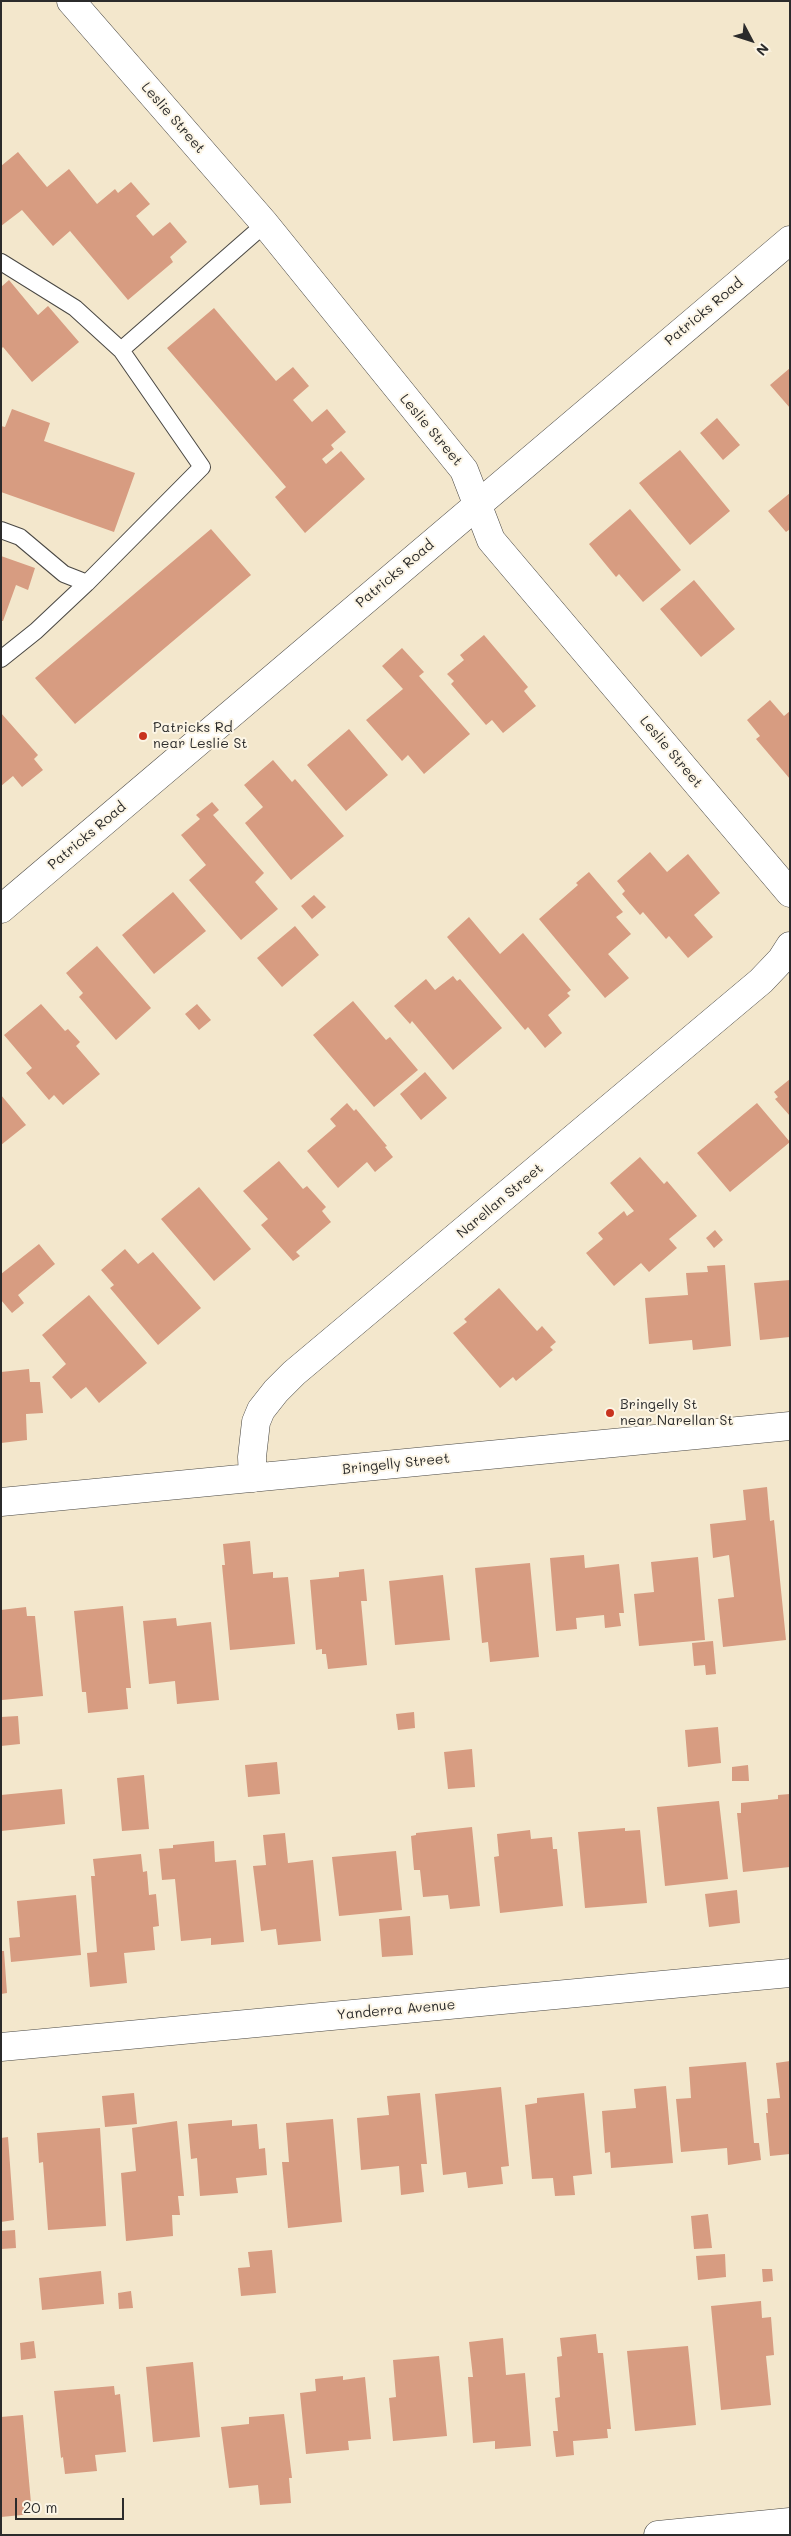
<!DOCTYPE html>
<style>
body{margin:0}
#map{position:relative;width:791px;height:2536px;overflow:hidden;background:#f3e7cc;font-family:Mali,sans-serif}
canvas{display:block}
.frame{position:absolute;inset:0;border:2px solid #2b2b2b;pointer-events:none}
.north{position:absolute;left:726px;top:15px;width:50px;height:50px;-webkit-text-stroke:4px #fcf5e5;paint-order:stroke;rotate:130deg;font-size:14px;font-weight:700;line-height:20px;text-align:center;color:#2b2b2b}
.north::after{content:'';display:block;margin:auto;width:18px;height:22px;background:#2b2b2b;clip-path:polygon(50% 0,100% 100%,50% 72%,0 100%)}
.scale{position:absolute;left:15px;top:2498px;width:109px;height:22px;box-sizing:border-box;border:2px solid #2b2b2b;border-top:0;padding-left:6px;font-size:15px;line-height:18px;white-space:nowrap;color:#2b2b2b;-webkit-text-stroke:4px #fcf5e5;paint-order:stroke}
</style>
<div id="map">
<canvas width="791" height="2536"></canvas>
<div class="frame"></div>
<div class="north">N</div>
<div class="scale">20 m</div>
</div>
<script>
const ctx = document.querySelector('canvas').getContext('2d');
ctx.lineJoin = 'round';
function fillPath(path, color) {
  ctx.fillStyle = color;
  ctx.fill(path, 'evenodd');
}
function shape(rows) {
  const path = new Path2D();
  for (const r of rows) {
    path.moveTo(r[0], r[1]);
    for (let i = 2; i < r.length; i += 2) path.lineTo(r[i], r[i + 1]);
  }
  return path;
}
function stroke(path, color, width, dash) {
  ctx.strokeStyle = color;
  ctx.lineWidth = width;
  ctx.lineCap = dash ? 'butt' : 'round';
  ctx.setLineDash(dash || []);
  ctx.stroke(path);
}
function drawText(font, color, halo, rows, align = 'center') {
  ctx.font = font + ' Mali,sans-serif';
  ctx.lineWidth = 4;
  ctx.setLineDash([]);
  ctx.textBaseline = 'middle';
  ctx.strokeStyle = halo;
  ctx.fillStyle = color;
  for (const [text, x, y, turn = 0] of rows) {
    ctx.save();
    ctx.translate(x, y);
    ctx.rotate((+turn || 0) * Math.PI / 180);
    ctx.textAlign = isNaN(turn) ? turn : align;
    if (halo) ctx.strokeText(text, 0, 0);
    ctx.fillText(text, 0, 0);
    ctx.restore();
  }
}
const building = shape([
 [18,152,47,187,69,169,97,204,115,189,118,193,131,182,150,204,136,216,153,236,170,222,187,242,170,257,173,262,128,300,70,231,53,246,22,210,1,226,1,166],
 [9,280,38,315,48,306,79,342,32,382,3,347,1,349,1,287],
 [214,308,276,381,293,367,309,386,293,400,312,422,327,409,346,432,331,445,334,449,322,459,326,464,341,451,365,479,305,533,275,497,286,487,167,348],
 [790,368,790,408,770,385],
 [12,409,50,423,44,441,135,473,114,532,1,492,1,426,5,427],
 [717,418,740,445,723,460,700,433],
 [680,450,730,511,690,545,639,483],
 [790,493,790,529,786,532,768,511],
 [630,509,681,570,643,602,619,574,616,577,589,544],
 [211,529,251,575,75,724,35,678],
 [1,556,35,568,28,590,16,585,3,621,1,621],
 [694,580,735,629,701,657,660,609],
 [484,635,528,687,524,691,536,706,503,733,492,720,486,725,451,684,454,681,447,674,464,660,460,655],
 [402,648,424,672,419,676,470,734,424,774,408,755,402,761,366,720,403,689,382,666],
 [770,700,784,716,790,711,790,779,756,739,760,736,747,720],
 [1,713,38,755,34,759,43,770,22,787,13,776,1,786],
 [349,729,388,775,346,811,307,765],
 [273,760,292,782,295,779,344,836,291,880,245,823,263,807,244,785],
 [212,802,219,810,213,815,264,873,255,882,278,909,241,940,189,880,206,865,181,835,200,819,196,815],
 [650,852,667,872,688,854,720,893,694,915,713,937,688,958,669,936,666,939,643,912,640,915,622,894,625,891,617,881],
 [589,872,623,912,616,917,631,934,608,954,629,978,605,998,539,919,578,885,576,883],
 [173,892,206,931,154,974,122,935],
 [314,895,326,907,312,919,301,906],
 [469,917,500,954,523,933,571,990,567,993,570,996,548,1015,562,1033,545,1048,528,1027,525,1030,447,937],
 [295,926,319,955,282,987,257,958],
 [97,946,151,1008,116,1040,79,997,83,993,66,973],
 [453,976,457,981,460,979,502,1028,453,1070,412,1021,410,1024,394,1006,426,979,435,990],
 [353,1001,386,1040,390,1037,418,1070,374,1107,313,1035],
 [41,1004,65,1031,68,1029,80,1042,76,1046,100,1074,63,1105,54,1095,49,1100,26,1073,32,1068,4,1035],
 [197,1004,211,1020,199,1030,185,1014],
 [425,1072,447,1098,421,1120,400,1094],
 [790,1079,790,1116,775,1099,778,1097,774,1092],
 [1,1095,26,1125,1,1145],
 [347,1103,354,1111,356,1109,387,1146,385,1147,393,1157,375,1172,367,1162,338,1188,307,1151,336,1126,330,1119],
 [757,1103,790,1142,730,1192,697,1153],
 [640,1157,664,1184,667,1181,697,1216,669,1239,677,1248,649,1272,641,1263,614,1286,586,1253,603,1239,598,1233,624,1211,627,1216,634,1211,610,1183],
 [279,1161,303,1189,307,1186,326,1207,322,1211,331,1222,296,1252,300,1256,293,1261,261,1225,268,1219,243,1191],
 [199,1187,251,1249,214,1281,161,1219],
 [715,1230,723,1240,714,1248,706,1238],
 [39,1244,55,1264,18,1295,24,1303,12,1313,1,1300,1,1274],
 [125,1249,138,1264,153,1252,201,1308,158,1345,110,1288,114,1285,101,1270],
 [725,1265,731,1346,693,1350,692,1340,649,1344,645,1298,688,1295,686,1273,708,1272,707,1266],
 [790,1280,790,1337,760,1340,754,1283],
 [499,1288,537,1331,542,1326,556,1342,550,1347,553,1350,516,1381,513,1377,500,1388,453,1333,467,1322,464,1319],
 [89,1295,147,1363,99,1403,86,1387,71,1399,52,1377,66,1364,42,1335],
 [29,1369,30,1382,40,1382,43,1413,26,1414,27,1440,1,1443,1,1372],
 [767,1487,770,1521,774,1520,786,1640,723,1647,718,1599,734,1597,729,1555,713,1558,710,1524,746,1520,743,1490],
 [250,1541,253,1574,273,1572,273,1578,288,1577,295,1644,230,1650,222,1565,225,1565,223,1544],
 [584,1555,585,1568,619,1564,624,1613,619,1613,621,1626,605,1628,604,1615,576,1618,577,1629,556,1631,550,1558],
 [698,1557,705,1640,639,1646,634,1594,654,1592,651,1562],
 [530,1563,539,1657,490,1662,488,1642,482,1643,475,1568],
 [364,1569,367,1601,361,1601,367,1665,328,1669,326,1654,322,1654,322,1649,316,1650,310,1580,339,1577,339,1572],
 [443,1575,450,1640,395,1645,389,1581],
 [123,1606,131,1688,126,1688,128,1709,88,1713,86,1692,82,1692,74,1611],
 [26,1607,27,1616,35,1616,43,1696,2,1700,1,1610],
 [176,1618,177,1626,211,1622,219,1700,177,1704,175,1681,149,1684,143,1621],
 [713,1641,716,1674,706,1675,705,1665,694,1666,692,1643],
 [414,1712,415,1728,398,1730,396,1714],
 [18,1716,20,1744,1,1746,1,1717],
 [718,1727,721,1763,688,1767,685,1730],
 [472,1749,475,1787,448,1789,444,1752],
 [277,1762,280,1794,248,1797,245,1765],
 [748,1765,749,1781,732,1781,732,1767],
 [144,1775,149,1829,122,1831,117,1778],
 [62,1789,65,1824,1,1831,1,1795],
 [790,1794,790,1867,743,1872,737,1813,741,1813,741,1803,778,1799,778,1795],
 [719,1801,728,1879,665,1886,657,1807],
 [472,1827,480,1906,450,1909,448,1895,423,1897,420,1870,414,1870,411,1836,416,1835,416,1833],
 [625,1828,625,1831,640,1830,647,1903,585,1908,578,1832],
 [530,1830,531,1839,552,1837,553,1849,557,1849,563,1906,500,1913,494,1857,499,1856,497,1834],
 [285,1833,288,1863,313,1860,321,1941,278,1945,276,1929,261,1931,253,1866,266,1865,263,1835],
 [214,1841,215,1862,236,1860,244,1942,211,1945,211,1938,181,1941,175,1879,162,1880,159,1849,173,1848,173,1845],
 [396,1851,402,1910,339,1916,332,1857],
 [141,1854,143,1872,147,1871,149,1895,156,1894,159,1926,153,1927,155,1950,124,1953,127,1983,90,1987,87,1953,97,1952,91,1876,95,1876,93,1859],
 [737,1890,740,1923,709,1927,705,1894],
 [76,1895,81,1955,11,1962,9,1938,20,1937,17,1901],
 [410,1916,413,1955,382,1957,379,1919],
 [1,1951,4,1951,7,1993,1,1994],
 [790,2061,790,2154,770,2156,766,2113,768,2113,767,2099,780,2098,776,2063],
 [746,2062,754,2143,759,2143,761,2160,728,2165,727,2148,681,2152,676,2099,691,2098,689,2067],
 [666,2086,673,2163,611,2168,610,2152,605,2153,602,2111,636,2108,634,2089],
 [501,2087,509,2166,501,2167,503,2184,468,2188,466,2172,443,2175,435,2094],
 [134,2093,137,2124,105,2127,102,2096],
 [420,2093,427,2164,421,2164,424,2192,401,2195,399,2166,361,2170,357,2118,389,2115,387,2096],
 [584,2093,592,2174,573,2176,575,2195,555,2196,553,2178,532,2179,525,2105,537,2103,537,2098],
 [333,2119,342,2222,288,2228,282,2162,289,2162,286,2123],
 [232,2120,232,2126,257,2124,259,2149,265,2148,267,2175,236,2178,238,2193,200,2196,197,2158,191,2159,188,2124],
 [177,2121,184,2196,178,2196,180,2215,172,2215,173,2236,126,2241,121,2173,136,2171,132,2128],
 [100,2128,106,2226,48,2230,43,2162,39,2163,37,2133],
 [8,2137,14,2220,1,2222,1,2138],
 [708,2214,712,2248,694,2249,691,2216],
 [15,2230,16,2248,1,2249,1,2231],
 [272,2250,276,2293,241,2296,238,2268,250,2267,248,2252],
 [725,2254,726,2277,698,2280,696,2256],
 [762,2269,772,2269,773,2281,763,2282],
 [101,2271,104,2304,42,2310,39,2278],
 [131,2291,133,2308,119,2309,118,2293],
 [761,2301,762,2318,771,2317,774,2355,766,2356,771,2405,721,2410,711,2306],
 [596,2334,598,2353,603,2353,611,2429,607,2429,608,2438,573,2441,574,2455,556,2457,553,2431,558,2431,555,2398,560,2397,557,2357,562,2356,560,2338],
 [503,2338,506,2375,525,2373,531,2446,495,2449,495,2441,473,2443,468,2377,473,2377,469,2342],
 [34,2341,36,2358,21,2360,20,2343],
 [688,2346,696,2425,635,2431,627,2351],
 [439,2356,447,2436,393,2441,389,2398,396,2397,393,2360],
 [193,2362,200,2437,153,2442,146,2367],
 [343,2376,343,2380,365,2377,371,2439,348,2441,349,2450,306,2454,300,2393,316,2391,315,2379],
 [114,2386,115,2395,120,2394,126,2452,95,2455,97,2471,65,2474,63,2457,61,2458,54,2391],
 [284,2414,292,2478,289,2478,291,2503,260,2505,258,2485,229,2488,221,2427,249,2424,249,2417],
 [23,2415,32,2514,1,2517,1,2417]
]);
const service = shape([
 [1,262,75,308,121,350,202,467,87,583,36,631,1,659],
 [121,350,265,224],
 [1,530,20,537,64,574,87,583]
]);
const minor = shape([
 [71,1,265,224,464,470,491,540,790,893],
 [253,1478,252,1457,256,1422,261,1410,276,1391,294,1373,761,981,781,960,790,946],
 [1,1502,790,1426],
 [1,2047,790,1973],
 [658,2535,790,2522]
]);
const secondary = shape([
 [1,909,790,240]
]);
const markers = [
 [143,736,5,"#c8321e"],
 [610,1413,5,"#c8321e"]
];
const streetNames = [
 ["Leslie Street",173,118,49],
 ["Patricks Road",704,312,-40],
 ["Leslie Street",431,430,50],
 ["Patricks Road",395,574,-40],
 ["Leslie Street",671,752,50],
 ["Patricks Road",87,836,-40],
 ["Narellan Street",500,1201,-40],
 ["Bringelly Street",396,1464,-6],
 ["Yanderra Avenue",396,2010,-5]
];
const poiNames = [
 ["Patricks Rd",153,728],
 ["near Leslie St",153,744],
 ["Bringelly St",620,1405],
 ["near Narellan St",620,1421]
];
fillPath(building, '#d79c81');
stroke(service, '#494743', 18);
stroke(minor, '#494743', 29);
stroke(secondary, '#494743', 29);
stroke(service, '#fff', 16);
stroke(minor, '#fff', 28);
stroke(secondary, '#fff', 28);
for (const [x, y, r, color] of markers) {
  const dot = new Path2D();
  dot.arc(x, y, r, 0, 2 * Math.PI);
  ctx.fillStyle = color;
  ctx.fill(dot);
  stroke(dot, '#fcf5e5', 2);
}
drawText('14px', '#2b2b2b', '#fcf5e5', streetNames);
drawText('14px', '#2b2b2b', '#fcf5e5', poiNames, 'left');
</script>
